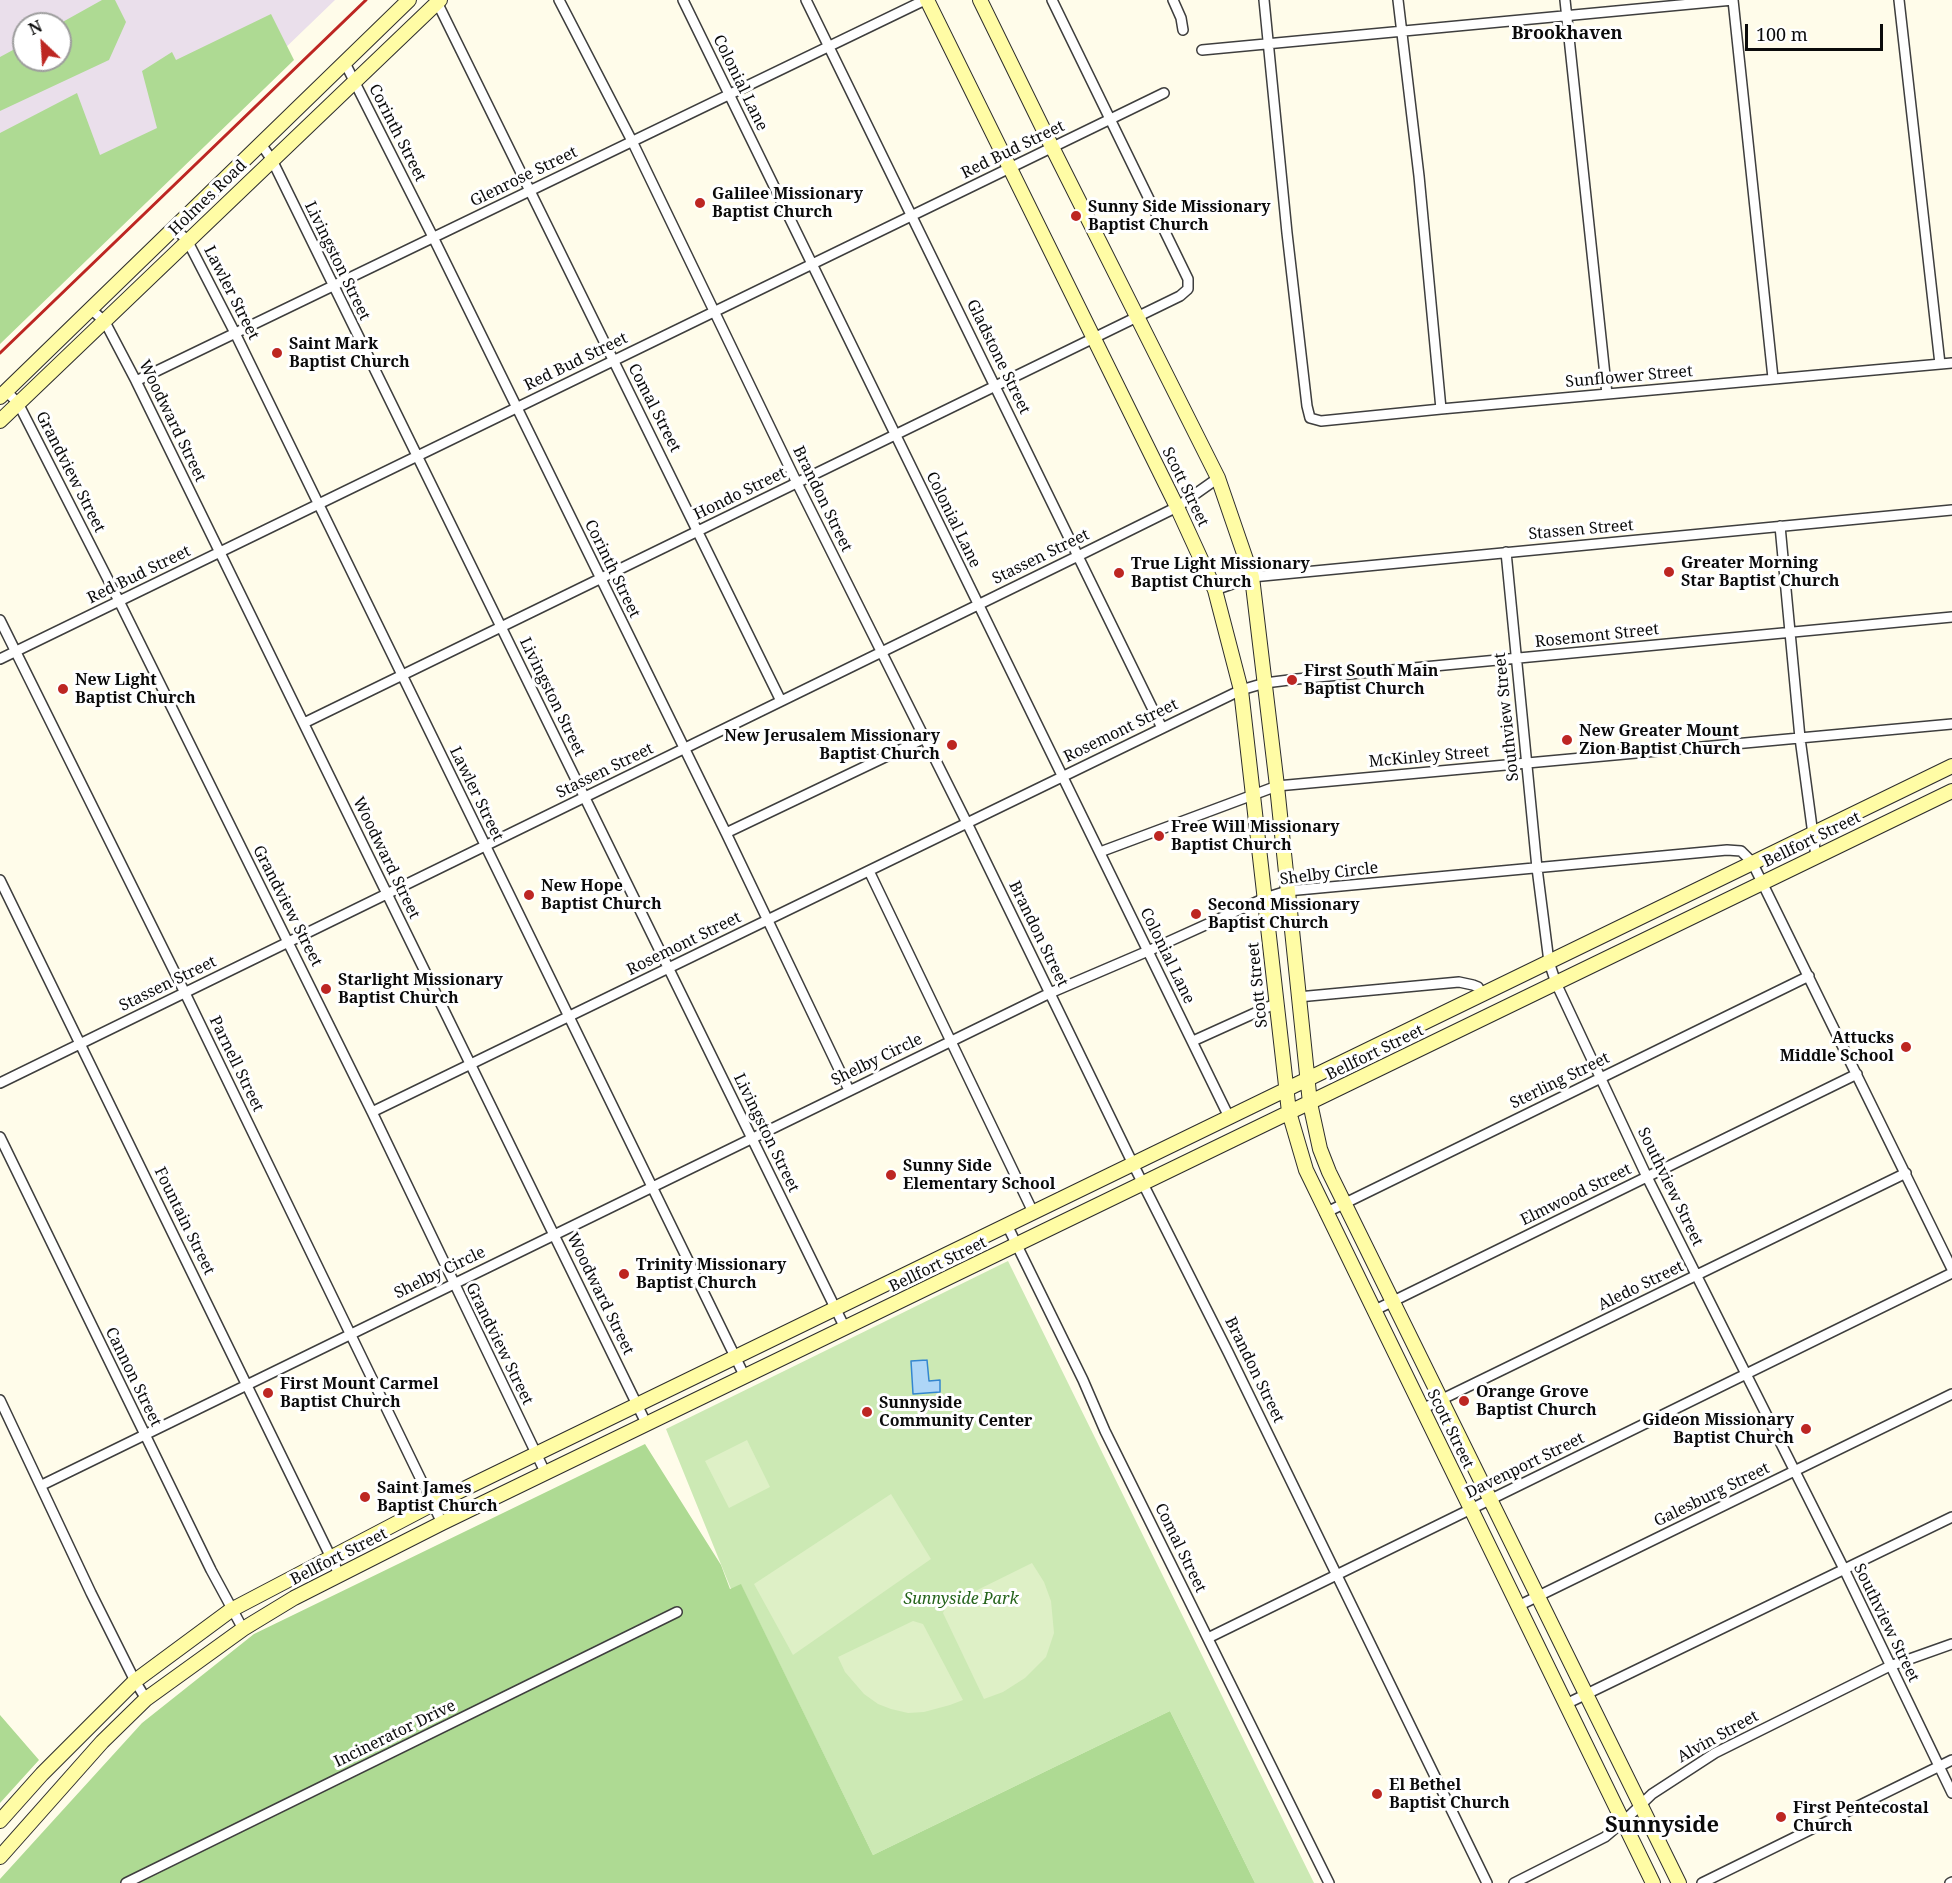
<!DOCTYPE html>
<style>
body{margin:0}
#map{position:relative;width:1952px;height:1883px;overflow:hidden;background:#fffcea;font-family:"Noto Serif",serif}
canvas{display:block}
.north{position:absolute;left:12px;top:12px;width:60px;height:60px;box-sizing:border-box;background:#fff;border:2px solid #9d9d9d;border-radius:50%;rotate:335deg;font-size:16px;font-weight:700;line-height:24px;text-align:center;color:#0b0b0b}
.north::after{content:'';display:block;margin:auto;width:21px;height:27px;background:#bd2622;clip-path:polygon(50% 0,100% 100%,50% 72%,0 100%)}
.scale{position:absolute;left:1745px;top:24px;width:138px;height:27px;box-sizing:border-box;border:3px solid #0b0b0b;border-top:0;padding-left:8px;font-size:18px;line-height:21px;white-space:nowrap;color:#0b0b0b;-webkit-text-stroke:4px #fff;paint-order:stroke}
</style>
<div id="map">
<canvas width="1952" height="1883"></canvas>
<div class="north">N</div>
<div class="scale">100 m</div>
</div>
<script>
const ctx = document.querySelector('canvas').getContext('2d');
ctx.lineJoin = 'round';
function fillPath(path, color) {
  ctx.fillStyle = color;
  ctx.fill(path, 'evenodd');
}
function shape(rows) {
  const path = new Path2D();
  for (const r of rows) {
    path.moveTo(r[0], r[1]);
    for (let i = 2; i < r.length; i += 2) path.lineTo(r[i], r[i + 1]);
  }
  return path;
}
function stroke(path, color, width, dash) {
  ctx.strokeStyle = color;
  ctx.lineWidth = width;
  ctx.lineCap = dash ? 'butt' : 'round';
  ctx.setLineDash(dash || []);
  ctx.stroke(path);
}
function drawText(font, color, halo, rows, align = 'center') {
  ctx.font = font + ' "Noto Serif",serif';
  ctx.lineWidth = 6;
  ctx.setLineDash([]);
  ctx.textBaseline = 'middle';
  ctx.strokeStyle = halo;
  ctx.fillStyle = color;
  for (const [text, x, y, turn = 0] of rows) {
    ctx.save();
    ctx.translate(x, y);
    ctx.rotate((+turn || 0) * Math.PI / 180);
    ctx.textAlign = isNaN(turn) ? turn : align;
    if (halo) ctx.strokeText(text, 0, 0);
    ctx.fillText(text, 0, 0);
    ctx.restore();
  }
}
const industrial = shape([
 [0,0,335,0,0,323],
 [24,24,60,24,60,60,24,60]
]);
const green = shape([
 [1008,1261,1314,1883,1255,1883,1170,1711,873,1855,741,1585,731,1589,666,1429]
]);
const forest = shape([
 [102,0,115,0,126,22,109,60,0,111,0,57,24,44,24,60,60,60,59,24],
 [271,14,294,60,0,344,0,133,77,93,100,155,157,128,142,71,172,52,176,60],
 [645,1444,721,1565,730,1589,741,1584,873,1855,1170,1711,1255,1883,0,1883,0,1879,142,1723,254,1634],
 [0,1715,39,1760,0,1803]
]);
const pitch = shape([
 [747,1440,770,1487,729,1508,705,1461],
 [891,1494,931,1559,793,1655,754,1584],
 [1032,1563,1044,1582,1051,1601,1054,1633,1046,1657,1025,1678,1003,1692,984,1699,943,1613,947,1605],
 [913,1621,923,1624,963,1700,950,1705,924,1712,908,1713,891,1709,878,1704,864,1694,845,1672,838,1657]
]);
const water = shape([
 [927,1360,929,1381,940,1380,940,1392,913,1394,911,1361,927,1360]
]);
const street = shape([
 [436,0,781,701],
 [559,0,632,141,797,483,967,823,1133,1164,1228,1352,1487,1883],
 [683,0,1229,1117],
 [806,0,1162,728],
 [1173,0,1181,18,1183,30],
 [1264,0,1287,233,1307,406,1310,418,1321,421,1441,409,1952,363],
 [1398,0,1419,176,1441,409],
 [1565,0,1607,394],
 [1733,0,1773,378],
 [1899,0,1940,364],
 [1202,50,1733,0],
 [345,63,433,237,726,833,849,1090],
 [261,144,272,160,845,1328],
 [174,228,187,240,235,333,745,1377],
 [91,309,105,322,136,381,647,1425],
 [136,381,925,0],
 [6,391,18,403,119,601,372,1112,546,1474],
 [1780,526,1800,738,1816,857],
 [1506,552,1537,868,1549,962,1556,983,1647,1177,1844,1569,1952,1793],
 [1215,590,1252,577,1952,510],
 [0,620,185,993,442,1523],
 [0,659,1164,93],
 [304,723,1180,296,1188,289,1188,279,1052,0],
 [726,833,925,738],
 [1100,852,1277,786,1952,724],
 [869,871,1033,1212],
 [0,880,340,1576],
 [1298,997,1459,982,1473,985,1478,987,1482,994],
 [1193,1041,1277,1003],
 [0,1083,1078,556,1177,507,1218,478],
 [372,1112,1241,690,1265,683,1297,679,1952,617],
 [0,1137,211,1570,243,1629],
 [1325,1213,1809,976],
 [1007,1225,1083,1380,1105,1431,1329,1883],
 [1373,1311,1857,1074],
 [0,1400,91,1593,135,1681,146,1699],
 [1422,1409,1906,1173],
 [42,1485,1050,993,1148,951,1265,898,1287,891,1727,850,1741,851,1752,862,1952,1269],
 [1518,1606,1952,1394],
 [1208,1638,1952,1273],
 [1566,1704,1952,1517],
 [126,1883,677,1612],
 [1514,1883,1605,1837,1624,1821,1652,1794,1715,1753,1890,1666,1952,1644],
 [1702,1883,1952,1760],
 [1950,1883,1952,1882]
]);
const secondary = shape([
 [927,0,1177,507,1215,590,1241,690,1289,1112,1306,1170,1653,1883],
 [980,0,1052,147,1218,478,1252,577,1277,786,1310,1103,1320,1149,1329,1172,1679,1883],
 [0,397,409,0],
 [0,421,440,0],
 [0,1821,42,1774,135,1681,231,1610,433,1504,1952,766],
 [0,1857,102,1742,146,1699,243,1629,294,1598,442,1523,1952,791]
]);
const rail = shape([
 [0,353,366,0]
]);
const markers = [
 [700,203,6,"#bd2622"],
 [1076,216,6,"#bd2622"],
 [277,353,6,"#bd2622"],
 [1669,572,6,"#bd2622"],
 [1119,573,6,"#bd2622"],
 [1292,680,6,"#bd2622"],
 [63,689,6,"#bd2622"],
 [1567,740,6,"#bd2622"],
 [952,745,6,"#bd2622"],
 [1159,836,6,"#bd2622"],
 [529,895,6,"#bd2622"],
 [1196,914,6,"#bd2622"],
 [326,989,6,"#bd2622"],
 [1906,1047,6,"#bd2622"],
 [891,1175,6,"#bd2622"],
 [624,1274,6,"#bd2622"],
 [268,1393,6,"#bd2622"],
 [1464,1401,6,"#bd2622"],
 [867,1412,6,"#bd2622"],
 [1806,1429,6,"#bd2622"],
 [365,1497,6,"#bd2622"],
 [1377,1794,6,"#bd2622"],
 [1781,1817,6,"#bd2622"]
];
const streetNames = [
 ["Colonial Lane",740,83,64],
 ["Corinth Street",397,133,63],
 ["Red Bud Street",1013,150,-26],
 ["Glenrose Street",524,177,-26],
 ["Holmes Road",208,198,-44],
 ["Livingston Street",337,261,64],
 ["Lawler Street",231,293,63],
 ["Gladstone Street",998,357,64],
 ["Red Bud Street",576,362,-26],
 ["Sunflower Street",1629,377,-5],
 ["Comal Street",654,408,63],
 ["Woodward Street",172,421,64],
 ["Grandview Street",70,472,63],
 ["Scott Street",1185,487,64],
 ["Hondo Street",740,494,-26],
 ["Brandon Street",822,499,64],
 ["Colonial Lane",953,520,64],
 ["Stassen Street",1581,530,-5],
 ["Stassen Street",1041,557,-26],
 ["Corinth Street",612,569,64],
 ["Red Bud Street",139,575,-26],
 ["Rosemont Street",1597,636,-6],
 ["Livingston Street",552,697,64],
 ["Southview Street",1507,717,-96],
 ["Rosemont Street",1121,731,-26],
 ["McKinley Street",1429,757,-5],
 ["Stassen Street",605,771,-26],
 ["Lawler Street",476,794,64],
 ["Bellfort Street",1812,840,-26],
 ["Woodward Street",386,858,64],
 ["Shelby Circle",1329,874,-7],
 ["Grandview Street",287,906,63],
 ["Brandon Street",1038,934,64],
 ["Rosemont Street",684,944,-26],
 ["Colonial Lane",1167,956,64],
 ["Stassen Street",168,984,-26],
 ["Scott Street",1258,985,-96],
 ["Bellfort Street",1375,1053,-26],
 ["Shelby Circle",877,1060,-26],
 ["Parnell Street",236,1064,64],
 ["Sterling Street",1560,1081,-26],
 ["Livingston Street",766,1133,64],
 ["Southview Street",1670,1187,64],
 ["Elmwood Street",1576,1195,-26],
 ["Fountain Street",184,1221,64],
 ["Bellfort Street",938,1265,-26],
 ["Shelby Circle",440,1273,-26],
 ["Aledo Street",1641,1286,-26],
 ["Woodward Street",600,1294,64],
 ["Grandview Street",499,1344,64],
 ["Brandon Street",1254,1370,64],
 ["Cannon Street",133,1377,64],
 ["Scott Street",1450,1429,64],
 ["Davenport Street",1525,1466,-26],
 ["Galesburg Street",1712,1495,-26],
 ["Comal Street",1180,1548,64],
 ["Bellfort Street",339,1557,-27],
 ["Southview Street",1886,1623,64],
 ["Incinerator Drive",395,1734,-26],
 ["Alvin Street",1718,1737,-29]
];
const poiNames = [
 ["Galilee Missionary",712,194],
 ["Baptist Church",712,212],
 ["Sunny Side Missionary",1088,207],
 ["Baptist Church",1088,225],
 ["Saint Mark",289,344],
 ["Baptist Church",289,362],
 ["Greater Morning",1681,563],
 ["Star Baptist Church",1681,581],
 ["True Light Missionary",1131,564],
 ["Baptist Church",1131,582],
 ["First South Main",1304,671],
 ["Baptist Church",1304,689],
 ["New Light",75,680],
 ["Baptist Church",75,698],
 ["New Greater Mount",1579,731],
 ["Zion Baptist Church",1579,749],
 ["New Jerusalem Missionary",940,736,"right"],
 ["Baptist Church",940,754,"right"],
 ["Free Will Missionary",1171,827],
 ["Baptist Church",1171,845],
 ["New Hope",541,886],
 ["Baptist Church",541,904],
 ["Second Missionary",1208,905],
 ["Baptist Church",1208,923],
 ["Starlight Missionary",338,980],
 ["Baptist Church",338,998],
 ["Attucks",1894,1038,"right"],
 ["Middle School",1894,1056,"right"],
 ["Sunny Side",903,1166],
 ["Elementary School",903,1184],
 ["Trinity Missionary",636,1265],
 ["Baptist Church",636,1283],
 ["First Mount Carmel",280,1384],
 ["Baptist Church",280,1402],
 ["Orange Grove",1476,1392],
 ["Baptist Church",1476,1410],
 ["Sunnyside",879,1403],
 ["Community Center",879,1421],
 ["Gideon Missionary",1794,1420,"right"],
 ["Baptist Church",1794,1438,"right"],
 ["Saint James",377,1488],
 ["Baptist Church",377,1506],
 ["El Bethel",1389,1785],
 ["Baptist Church",1389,1803],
 ["First Pentecostal",1793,1808],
 ["Church",1793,1826]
];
const parkNames = [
 ["Sunnyside Park",961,1599]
];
const neighbourhoodNames = [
 ["Brookhaven",1567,34]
];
const districtNames = [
 ["Sunnyside",1662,1826]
];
fillPath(industrial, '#eadfeb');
fillPath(green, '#cce9b4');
fillPath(forest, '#aeda93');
fillPath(pitch, '#def0c6');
fillPath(water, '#aed6f7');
stroke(water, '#3486cf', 1.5);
stroke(street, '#3e3e3e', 12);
stroke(secondary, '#2d2d2d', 16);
stroke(street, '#fff', 9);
stroke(secondary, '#fffca5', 14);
stroke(rail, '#bd2622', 3);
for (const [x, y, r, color] of markers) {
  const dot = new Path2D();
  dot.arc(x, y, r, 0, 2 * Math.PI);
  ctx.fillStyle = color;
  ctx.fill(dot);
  stroke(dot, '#fff', 2);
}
drawText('16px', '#0b0b0b', '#fff', streetNames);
drawText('bold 16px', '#0b0b0b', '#fff', poiNames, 'left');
drawText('italic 16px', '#25641b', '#fff', parkNames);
drawText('bold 18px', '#0b0b0b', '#fff', neighbourhoodNames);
drawText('bold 22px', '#0b0b0b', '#fff', districtNames);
</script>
